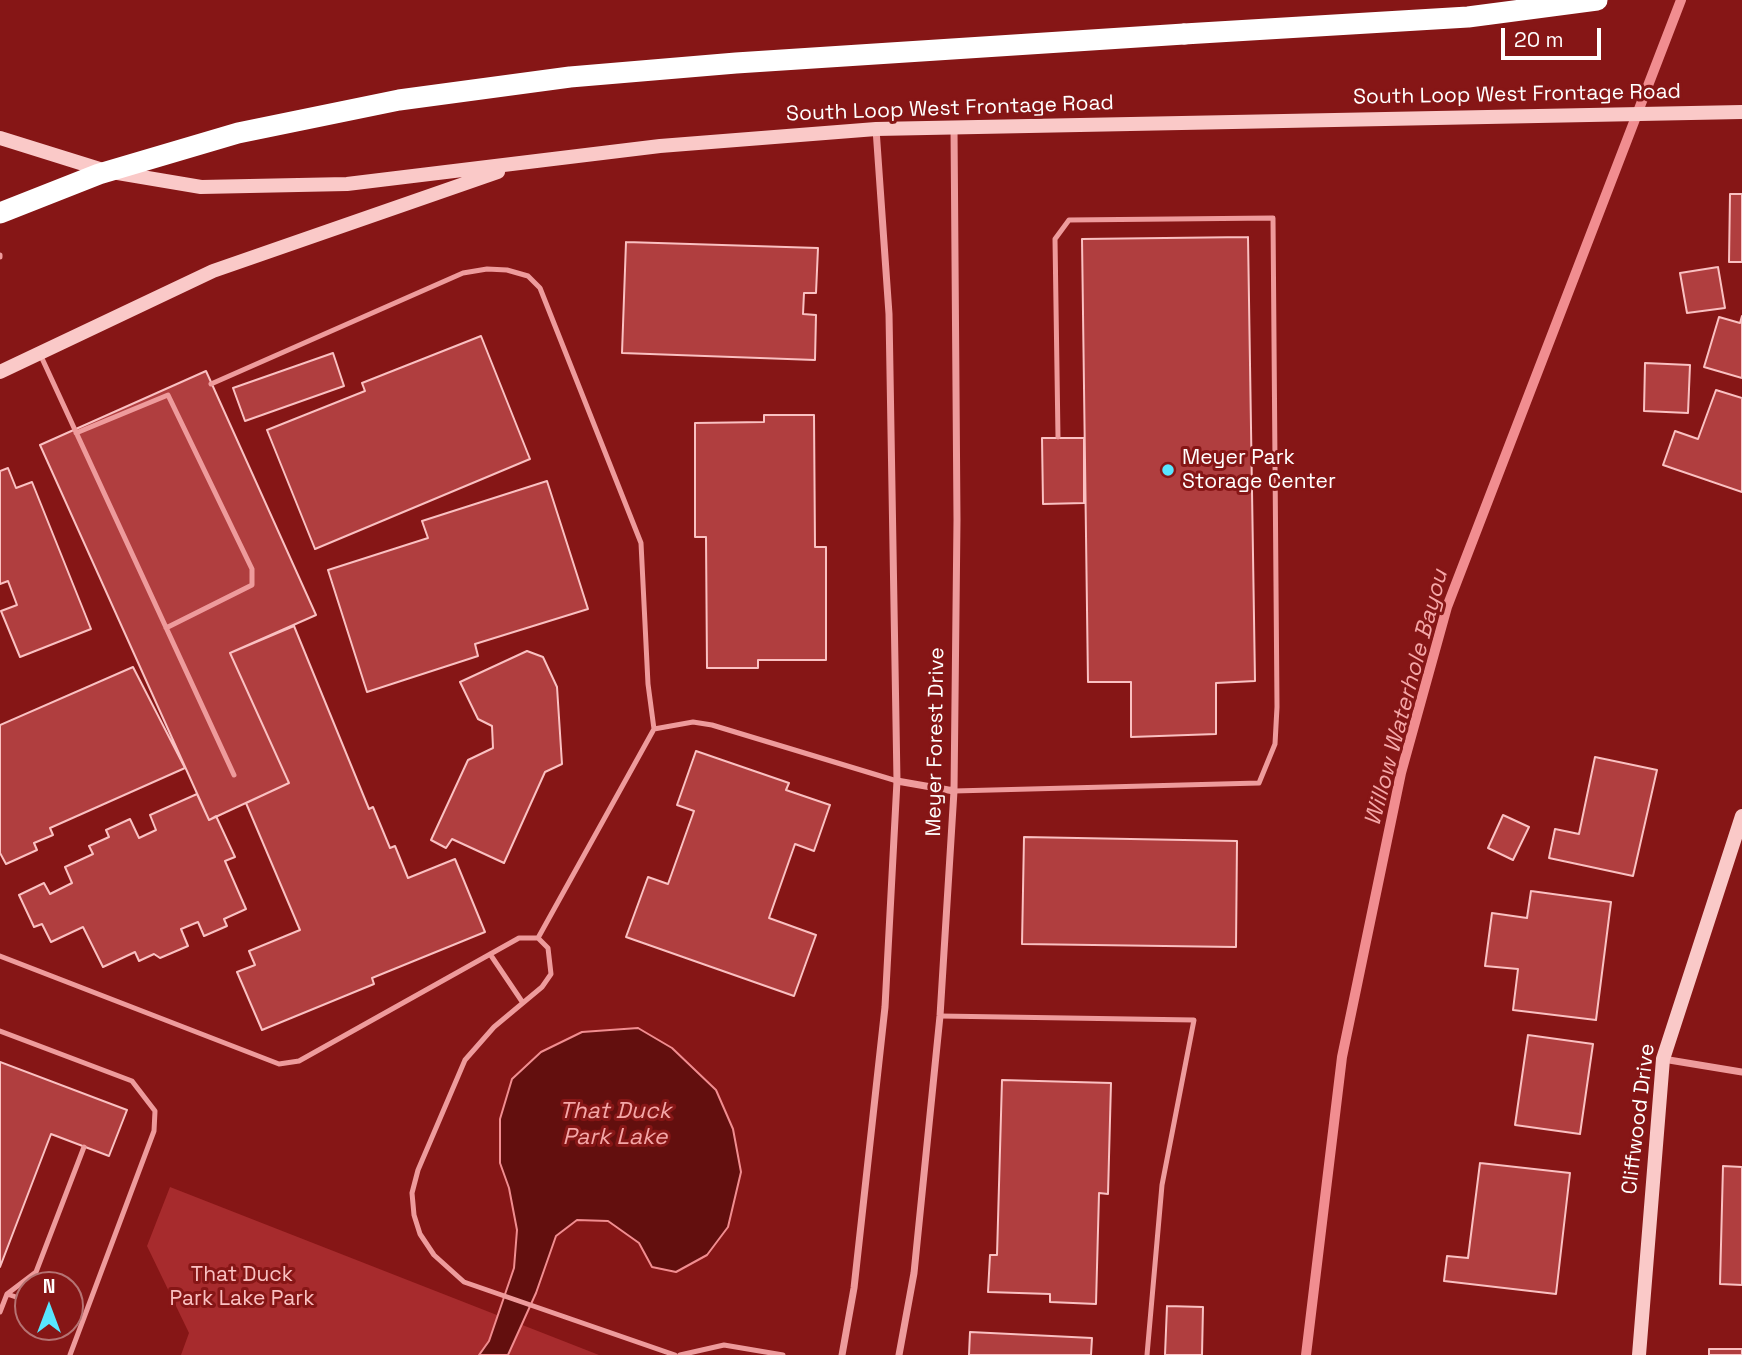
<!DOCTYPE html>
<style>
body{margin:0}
#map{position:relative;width:1742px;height:1355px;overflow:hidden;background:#861616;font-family:"Space Grotesk",sans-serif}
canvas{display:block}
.north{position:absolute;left:14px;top:1271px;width:70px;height:70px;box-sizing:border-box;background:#861616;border:2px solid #b67373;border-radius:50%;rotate:0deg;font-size:19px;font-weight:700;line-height:28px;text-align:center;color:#fff}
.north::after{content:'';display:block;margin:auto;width:24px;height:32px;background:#58e6ff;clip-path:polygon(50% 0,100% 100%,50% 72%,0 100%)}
.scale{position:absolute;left:1501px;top:28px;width:100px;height:32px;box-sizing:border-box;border:4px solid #fff;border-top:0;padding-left:9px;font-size:21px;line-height:24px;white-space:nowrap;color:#fff;-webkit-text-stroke:5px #861616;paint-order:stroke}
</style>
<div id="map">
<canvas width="1742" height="1355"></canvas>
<div class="north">N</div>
<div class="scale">20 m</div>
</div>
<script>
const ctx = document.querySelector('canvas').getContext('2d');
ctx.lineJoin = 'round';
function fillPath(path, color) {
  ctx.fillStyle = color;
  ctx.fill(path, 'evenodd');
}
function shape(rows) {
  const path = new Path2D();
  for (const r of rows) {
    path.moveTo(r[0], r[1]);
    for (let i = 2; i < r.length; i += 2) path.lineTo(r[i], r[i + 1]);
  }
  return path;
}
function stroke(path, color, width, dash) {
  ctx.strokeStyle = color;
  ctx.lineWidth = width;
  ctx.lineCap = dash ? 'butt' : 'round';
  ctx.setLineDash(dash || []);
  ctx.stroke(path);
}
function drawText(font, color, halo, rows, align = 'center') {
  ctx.font = font + ' "Space Grotesk",sans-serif';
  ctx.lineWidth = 6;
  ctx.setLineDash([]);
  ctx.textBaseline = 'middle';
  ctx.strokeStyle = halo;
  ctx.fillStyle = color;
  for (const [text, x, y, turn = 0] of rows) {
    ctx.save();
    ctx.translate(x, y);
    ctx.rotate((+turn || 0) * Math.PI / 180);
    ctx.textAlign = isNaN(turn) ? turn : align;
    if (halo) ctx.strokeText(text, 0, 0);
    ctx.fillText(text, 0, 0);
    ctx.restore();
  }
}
const green = shape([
 [170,1187,599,1355,181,1355,189,1333,147,1246]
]);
const water = shape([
 [638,1028,672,1048,716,1090,733,1129,741,1172,728,1227,707,1255,676,1272,652,1267,639,1243,608,1221,577,1220,556,1236,536,1293,508,1355,479,1355,489,1341,514,1268,517,1230,509,1188,500,1163,500,1119,512,1079,541,1052,582,1032,638,1028]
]);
const stream = shape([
 [1306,1355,1342,1057,1401,773,1447,607,1681,0]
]);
const building = shape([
 [1730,194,1742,194,1742,262,1729,262,1730,194],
 [1248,237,1255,681,1216,683,1216,734,1131,737,1131,682,1088,682,1082,239,1248,237],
 [626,242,818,248,816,293,804,293,803,314,816,315,815,360,622,353,626,242],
 [1718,267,1725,308,1687,313,1680,273,1718,267],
 [1742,316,1742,378,1704,367,1719,317,1740,323,1742,316],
 [481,336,530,459,315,549,267,430,365,391,362,383,481,336],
 [333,353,344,386,245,421,233,388,333,353],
 [1645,363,1690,365,1688,413,1644,411,1645,363],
 [206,371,316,615,230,653,289,783,209,820,40,445,206,371],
 [1716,390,1742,398,1742,492,1663,465,1675,431,1698,439,1716,390],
 [764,415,814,415,815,547,826,547,826,660,758,660,758,668,707,668,706,537,695,537,695,423,764,422,764,415],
 [1042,438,1084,438,1084,503,1043,504,1042,438],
 [8,468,16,488,32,482,91,629,20,657,1,611,17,605,8,581,0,584,0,471,8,468],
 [547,481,588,609,475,644,478,656,367,692,328,570,428,538,422,521,547,481],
 [294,626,369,809,373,807,390,848,395,846,408,878,455,859,485,932,372,978,374,984,262,1030,237,972,255,965,249,951,300,930,246,803,289,783,230,653,294,626],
 [527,651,543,657,557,687,562,764,545,772,504,863,452,839,446,848,431,840,468,760,493,748,492,726,478,719,460,682,527,651],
 [133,667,185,768,50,828,53,835,34,843,37,850,6,864,0,853,0,725,133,667],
 [696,751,789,783,786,790,830,805,814,851,795,844,769,918,816,935,794,996,626,937,648,877,668,884,694,811,677,805,696,751],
 [1595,757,1657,770,1633,876,1549,858,1555,829,1579,834,1595,757],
 [197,794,209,820,216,816,235,857,225,861,246,909,224,919,227,926,204,936,198,922,181,929,188,946,160,958,154,954,139,961,135,952,103,967,83,927,51,942,42,924,34,927,19,895,44,883,50,894,72,883,65,867,93,854,89,846,109,837,106,830,130,819,139,838,156,830,150,815,197,794],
 [1503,815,1529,827,1513,860,1488,848,1503,815],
 [1024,837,1237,841,1236,947,1022,944,1024,837],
 [1531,891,1611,902,1596,1020,1513,1010,1518,969,1485,966,1492,913,1527,918,1531,891],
 [1528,1035,1593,1044,1580,1134,1515,1125,1528,1035],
 [0,1062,127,1110,109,1156,51,1134,0,1267,0,1062],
 [1002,1080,1111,1083,1108,1194,1099,1193,1096,1304,1050,1302,1050,1294,988,1292,990,1255,997,1255,1002,1080],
 [1480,1163,1570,1173,1556,1294,1444,1281,1447,1256,1468,1258,1480,1163],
 [1723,1166,1742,1167,1742,1285,1720,1284,1723,1166],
 [1167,1306,1203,1307,1202,1355,1165,1355,1167,1306],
 [970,1332,1092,1338,1091,1355,969,1355,970,1332],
 [1709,1349,1742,1349,1742,1355,1709,1355,1709,1349]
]);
const lane = shape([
 [0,255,0,257],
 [40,354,234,775],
 [211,384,463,273,487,269,507,270,528,276,540,288,641,543,648,684,654,729,538,938],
 [76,433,168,395,252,569,252,585,166,628],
 [654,729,693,722,712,725,897,781],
 [954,791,1259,783,1275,744,1277,707,1273,218,1069,220,1055,239,1058,437],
 [490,954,523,1003],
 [0,956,279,1064,299,1061,519,938,538,938,548,948,551,974,542,987,494,1027,465,1060,418,1170,412,1193,414,1215,420,1234,434,1255,464,1282,675,1355],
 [940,1016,1194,1020,1162,1185,1147,1355],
 [0,1031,132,1081,155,1111,154,1131,70,1355],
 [28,1301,7,1294,36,1272,84,1147],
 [0,1312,7,1294],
 [70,1316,83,1320],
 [680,1355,724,1345,783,1355]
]);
const street = shape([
 [897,781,954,791],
 [1663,1059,1742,1072],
 [842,1355,854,1288,885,1007,897,781,889,314,876,129],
 [899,1355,914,1273,940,1016,954,791,957,520,954,127]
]);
const secondary = shape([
 [0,138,106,171,201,187,347,184,660,146,876,129,1742,112],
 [0,372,213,271,498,172],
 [1639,1355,1663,1059,1742,816]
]);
const highway = shape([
 [1184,34,1468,17,1597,0]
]);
const highwayBridge = shape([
 [0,213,99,174,238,133,399,100,570,77,736,63,1184,34]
]);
const markers = [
 [1168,470,7,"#58e6ff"]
];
const streetNames = [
 ["South Loop West Frontage Road",1517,95,-1],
 ["South Loop West Frontage Road",950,109,-2],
 ["Meyer Forest Drive",936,742,-89],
 ["Cliffwood Drive",1639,1119,-83]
];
const poiNames = [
 ["Meyer Park",1182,458],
 ["Storage Center",1182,482]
];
const parkNames = [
 ["That Duck",242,1275],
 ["Park Lake Park",242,1299]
];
const waterNames = [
 ["Willow Waterhole Bayou",1407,698,-75],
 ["That Duck",615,1112],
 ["Park Lake",615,1138]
];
fillPath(green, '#a72b2d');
fillPath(water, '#630f0e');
stroke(water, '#f18d90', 2);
stroke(stream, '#f18d90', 10);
fillPath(building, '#b03e3f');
stroke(building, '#fac1c2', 2);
stroke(lane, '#ee9b9c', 5);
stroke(street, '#ee9b9c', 7);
stroke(secondary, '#fac9c8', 14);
stroke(highway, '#fff', 21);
stroke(highwayBridge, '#fff', 21);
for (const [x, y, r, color] of markers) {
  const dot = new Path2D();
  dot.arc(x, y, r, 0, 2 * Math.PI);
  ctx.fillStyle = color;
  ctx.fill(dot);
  stroke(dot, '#861616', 2.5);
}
drawText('21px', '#fff', '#861616', streetNames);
drawText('21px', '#fff', '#861616', poiNames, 'left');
drawText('21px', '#fac1c2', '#861616', parkNames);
drawText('italic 23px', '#f5a7a8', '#861616', waterNames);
</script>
